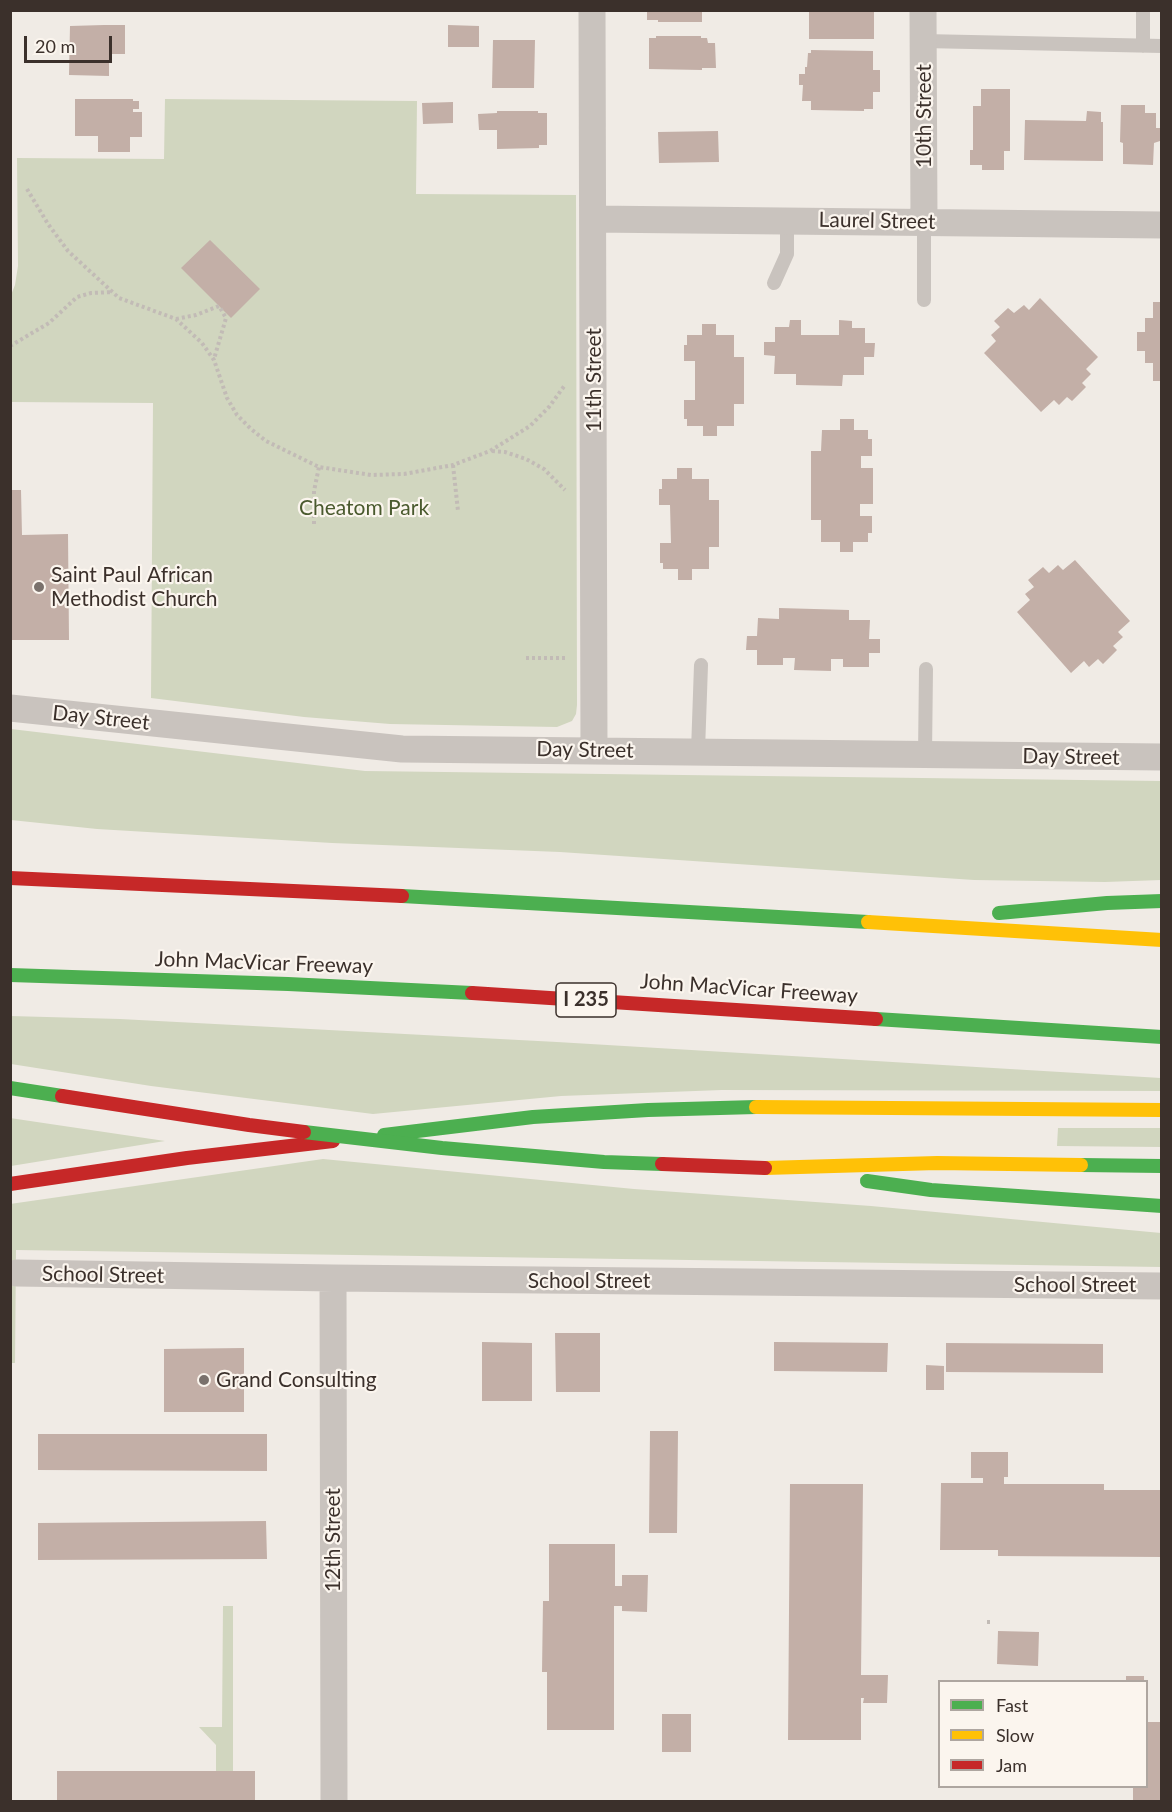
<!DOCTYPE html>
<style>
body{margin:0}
#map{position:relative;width:1172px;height:1812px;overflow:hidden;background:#f0ebe5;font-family:Lato,sans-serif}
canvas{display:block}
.frame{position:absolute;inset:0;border:12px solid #3b302b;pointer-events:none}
.legend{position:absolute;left:938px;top:1680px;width:210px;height:108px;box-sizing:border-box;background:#fbf5ee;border:2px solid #aea6a0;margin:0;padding:8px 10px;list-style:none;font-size:18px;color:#3b302b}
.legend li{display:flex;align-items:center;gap:12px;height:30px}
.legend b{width:30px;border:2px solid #aea6a0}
.scale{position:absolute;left:24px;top:36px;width:88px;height:27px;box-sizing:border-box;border:3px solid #3b302b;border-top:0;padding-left:8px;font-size:18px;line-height:21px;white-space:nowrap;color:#3b302b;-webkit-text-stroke:4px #fbf5ee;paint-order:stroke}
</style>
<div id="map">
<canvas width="1172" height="1812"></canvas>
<div class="frame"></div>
<ul class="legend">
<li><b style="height:8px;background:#4caf50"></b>Fast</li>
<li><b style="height:8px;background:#ffc107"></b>Slow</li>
<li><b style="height:8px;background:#c62828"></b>Jam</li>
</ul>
<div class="scale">20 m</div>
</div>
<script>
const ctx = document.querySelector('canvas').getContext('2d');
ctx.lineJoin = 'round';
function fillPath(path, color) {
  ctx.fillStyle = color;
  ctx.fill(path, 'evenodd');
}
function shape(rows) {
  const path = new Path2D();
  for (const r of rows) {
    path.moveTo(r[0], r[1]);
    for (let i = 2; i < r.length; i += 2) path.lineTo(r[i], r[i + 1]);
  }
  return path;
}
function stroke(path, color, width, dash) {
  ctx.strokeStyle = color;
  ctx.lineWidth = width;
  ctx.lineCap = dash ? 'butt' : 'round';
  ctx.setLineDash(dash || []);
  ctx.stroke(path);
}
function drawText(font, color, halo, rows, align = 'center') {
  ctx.font = font + ' Lato,sans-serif';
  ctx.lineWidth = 4.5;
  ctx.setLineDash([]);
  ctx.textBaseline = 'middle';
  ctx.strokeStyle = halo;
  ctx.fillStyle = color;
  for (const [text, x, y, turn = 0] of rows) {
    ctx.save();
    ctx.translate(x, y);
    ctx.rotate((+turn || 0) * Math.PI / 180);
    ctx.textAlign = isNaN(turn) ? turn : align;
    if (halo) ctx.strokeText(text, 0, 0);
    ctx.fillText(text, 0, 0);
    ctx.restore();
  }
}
const green = shape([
 [165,99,417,101,416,194,576,195,577,705,576,714,572,721,557,727,390,724,304,717,151,698,153,403,11,402,11,295,15,285,18,266,17,158,164,159],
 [11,729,365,771,1161,781,1161,880,1105,882,974,880,560,852,332,843,97,829,11,820],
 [10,1016,120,1019,557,1042,1161,1078,1161,1091,722,1090,561,1096,373,1114,151,1086,11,1064],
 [10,1118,57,1125,165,1141,11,1166],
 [1058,1128,1161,1128,1161,1147,1057,1146],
 [323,1159,634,1189,871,1206,1161,1233,1161,1267,16,1250,15,1363,11,1363,10,1204],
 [223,1606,233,1606,233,1771,216,1771,216,1745,199,1727,222,1727]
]);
const building = shape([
 [647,10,702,10,702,22,658,22,658,20,647,20],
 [809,10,874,10,874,39,809,39],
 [104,25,125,25,125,54,109,54,109,76,69,75,70,26],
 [448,25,479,26,479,47,448,47],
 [656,36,701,36,701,38,707,38,708,43,715,43,716,68,702,68,702,70,649,69,649,38,656,38],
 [493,40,535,40,534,88,492,88],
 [811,50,873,51,873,70,880,70,880,92,873,92,873,109,864,109,864,111,811,110,811,101,802,101,803,85,799,85,799,74,805,74,805,67,807,67,808,53,811,53],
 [981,89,1010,89,1010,151,1004,151,1004,170,982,170,982,165,970,165,970,150,973,150,973,106,981,106],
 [75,99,133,99,133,101,139,101,139,109,133,109,133,112,142,112,142,137,130,137,130,152,98,152,98,136,75,136],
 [453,102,453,123,423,124,422,103],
 [1121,105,1145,105,1145,113,1156,113,1156,128,1160,128,1160,141,1154,143,1153,165,1123,164,1123,143,1120,142],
 [497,111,538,111,538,113,547,113,547,145,539,145,539,148,497,149,497,130,479,130,478,114,497,113],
 [1087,111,1101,112,1101,122,1103,122,1103,161,1024,160,1025,120,1086,121],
 [718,131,719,162,659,163,658,132],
 [210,240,260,289,231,318,181,268],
 [1040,298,1098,357,1086,369,1091,374,1082,383,1086,387,1072,401,1067,397,1059,405,1054,400,1041,412,984,353,996,341,991,335,1000,327,994,321,1008,308,1014,313,1024,305,1029,310],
 [1153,302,1162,302,1162,381,1153,381,1153,363,1145,363,1145,351,1137,351,1137,332,1145,332,1145,318,1153,318],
 [790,320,801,320,801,335,839,335,839,320,852,321,852,328,865,328,865,343,875,343,874,357,864,357,864,375,843,375,842,386,796,385,796,374,774,374,775,356,764,355,764,342,775,342,775,327,789,327],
 [702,324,716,324,716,335,734,335,734,357,744,357,744,404,734,404,734,426,717,426,717,436,703,436,703,426,687,426,687,419,684,419,684,400,695,400,695,361,684,361,684,345,687,345,687,335,702,335],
 [840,419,854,419,854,430,868,430,868,439,872,439,872,456,861,456,861,468,873,468,873,504,860,504,860,516,872,516,872,533,868,533,868,542,853,542,853,552,840,552,840,542,821,542,821,520,811,520,811,451,821,451,822,430,840,430],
 [677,468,692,468,692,479,709,479,709,500,719,500,719,547,709,547,709,569,692,569,692,580,678,580,678,569,663,569,663,563,660,563,660,543,671,543,670,505,659,505,659,489,662,489,662,479,677,479],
 [10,490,21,490,22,535,68,534,69,640,10,640],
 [1075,560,1130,621,1118,632,1123,637,1113,646,1117,650,1103,664,1098,659,1089,667,1084,661,1071,673,1017,612,1030,600,1025,594,1034,587,1028,580,1043,567,1049,573,1058,565,1063,570],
 [779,608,849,610,849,620,870,620,869,639,880,639,880,653,869,653,869,667,843,667,843,659,831,659,831,671,794,670,795,658,783,658,783,665,757,665,757,650,746,650,747,636,757,636,758,618,779,619],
 [555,1333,600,1333,600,1392,556,1392],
 [482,1342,532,1343,532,1401,482,1401],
 [774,1342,888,1343,887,1372,774,1371],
 [946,1343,1103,1344,1103,1373,946,1372],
 [244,1348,244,1412,164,1412,164,1349],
 [926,1365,944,1366,944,1390,926,1390],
 [650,1431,678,1431,677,1533,649,1533],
 [38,1434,267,1434,267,1471,38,1470],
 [971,1452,1008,1452,1008,1477,1004,1477,1004,1484,1104,1484,1104,1490,1161,1490,1161,1557,998,1556,998,1550,940,1550,941,1483,983,1483,983,1478,971,1478],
 [790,1484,863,1484,861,1675,888,1675,887,1703,863,1703,864,1698,861,1698,861,1740,788,1740],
 [266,1521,267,1559,38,1560,38,1523],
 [549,1544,615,1544,615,1586,622,1586,622,1575,648,1575,647,1612,622,1611,622,1606,614,1606,614,1730,547,1730,547,1672,542,1672,543,1601,549,1601],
 [998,1631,1039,1632,1038,1666,997,1664],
 [1126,1676,1144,1676,1144,1682,1126,1682],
 [662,1714,691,1714,691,1752,662,1752],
 [1146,1722,1162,1722,1162,1802,1133,1802,1133,1786,1146,1786],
 [57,1771,255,1771,255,1802,57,1802]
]);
const path = shape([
 [27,189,48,224,68,251,107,287,119,298,176,319,202,343,214,360,227,398,237,415,251,429,266,441,319,467,371,475,404,474,453,465,490,451,530,426,549,407,565,385],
 [176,319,196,315,219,306,226,318,214,359],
 [10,346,49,323,77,297,91,293,113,292],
 [492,451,505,452,526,459,544,469,565,490],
 [453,465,458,511],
 [314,524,314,491,319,467],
 [526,658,567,658],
 [987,1622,993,1622]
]);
const lane = shape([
 [1143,10,1143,46],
 [923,41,1162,46],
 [924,221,924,300],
 [774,283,787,254,787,220],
 [698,751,701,665],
 [925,755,926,669]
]);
const street = shape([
 [592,10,594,750],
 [923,10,924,221],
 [593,219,1162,225],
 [10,708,402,749,1162,757],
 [17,1273,333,1278,1162,1286],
 [333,1278,334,1802]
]);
const fast = shape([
 [402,896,868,922],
 [999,913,1107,903,1162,901],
 [10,975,288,984,472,993],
 [876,1019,1162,1037],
 [10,1088,62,1096],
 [384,1135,533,1117,648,1110,756,1107],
 [1081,1165,1162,1166],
 [867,1181,931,1190,1162,1206]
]);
const slow = shape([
 [868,922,1162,940],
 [756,1107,1162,1110],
 [765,1168,937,1163,1081,1165]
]);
const jam = shape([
 [10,878,402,896],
 [472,993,876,1019],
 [10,1184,187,1158,333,1141]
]);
const fastBridge = shape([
 [304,1132,442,1148,604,1162,662,1164]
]);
const jamBridge = shape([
 [62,1096,249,1125,304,1132],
 [662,1164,765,1168]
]);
const markers = [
 [39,587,6,"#7a716c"],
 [204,1380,6,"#7a716c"]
];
const shields = [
 [586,1000,60]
];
const shieldNames = [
 ["I 235",586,1000]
];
const streetNames = [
 ["10th Street",924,116,-90],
 ["Laurel Street",877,221,1],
 ["11th Street",594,380,-90],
 ["Day Street",101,718,6],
 ["Day Street",585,750,1],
 ["Day Street",1071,757,1],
 ["John MacVicar Freeway",264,963,2],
 ["John MacVicar Freeway",749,989,4],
 ["School Street",103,1275,1],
 ["School Street",589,1281],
 ["School Street",1075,1285],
 ["12th Street",333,1540,-90]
];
const parkNames = [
 ["Cheatom Park",364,508]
];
const poiNames = [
 ["Saint Paul African",51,575],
 ["Methodist Church",51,599],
 ["Grand Consulting",216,1380]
];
fillPath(green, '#d1d6bf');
fillPath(building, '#c3afa7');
stroke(path, '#c2bbb6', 4, [3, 3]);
stroke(lane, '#c9c3be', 14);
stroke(street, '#c9c3be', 27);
stroke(fast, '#4caf50', 14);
stroke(slow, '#ffc107', 14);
stroke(jam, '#c62828', 14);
stroke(fastBridge, '#4caf50', 14);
stroke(jamBridge, '#c62828', 14);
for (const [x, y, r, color] of markers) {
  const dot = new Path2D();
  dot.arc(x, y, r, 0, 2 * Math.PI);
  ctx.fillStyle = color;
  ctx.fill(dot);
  stroke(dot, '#fbf5ee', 2);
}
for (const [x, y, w] of shields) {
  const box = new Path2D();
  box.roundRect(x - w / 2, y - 17, w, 34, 4.5);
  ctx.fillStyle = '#fbf5ee';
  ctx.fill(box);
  stroke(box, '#3b302b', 1.5);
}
drawText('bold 20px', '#3b302b', null, shieldNames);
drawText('21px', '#3b302b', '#fbf5ee', streetNames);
drawText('21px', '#4a5a2e', '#fbf5ee', parkNames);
drawText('21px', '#3b302b', '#fbf5ee', poiNames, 'left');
</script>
